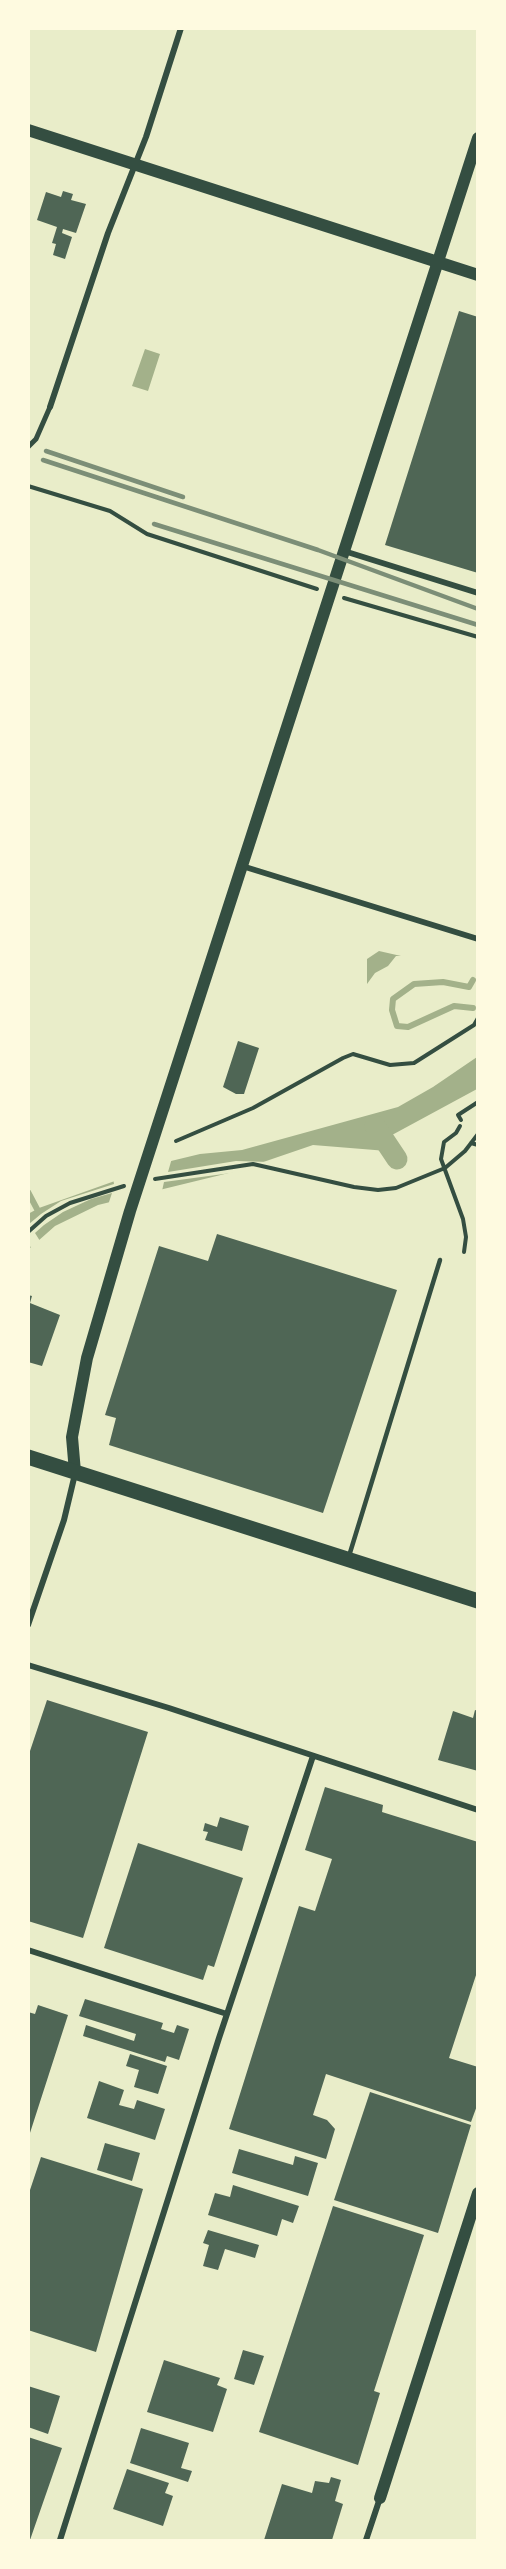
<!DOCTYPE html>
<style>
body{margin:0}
#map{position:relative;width:506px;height:2569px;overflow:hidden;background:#e9edc9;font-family:"Playfair Display",serif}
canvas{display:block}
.frame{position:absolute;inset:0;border:30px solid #fefae0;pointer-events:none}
</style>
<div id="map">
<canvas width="506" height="2569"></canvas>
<div class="frame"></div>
</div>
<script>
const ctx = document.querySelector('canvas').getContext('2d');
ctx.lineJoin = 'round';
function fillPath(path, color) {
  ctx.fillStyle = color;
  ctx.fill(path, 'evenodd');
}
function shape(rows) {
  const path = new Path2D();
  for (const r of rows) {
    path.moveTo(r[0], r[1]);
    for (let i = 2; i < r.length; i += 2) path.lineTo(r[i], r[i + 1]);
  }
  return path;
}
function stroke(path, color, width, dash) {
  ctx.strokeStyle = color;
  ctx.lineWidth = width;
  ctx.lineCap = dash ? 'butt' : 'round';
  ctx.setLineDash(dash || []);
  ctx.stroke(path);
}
const water = shape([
 [145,349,160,354,148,391,132,386],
 [379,951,401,956,396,956,388,966,375,973,367,984,367,959],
 [477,1057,477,1089,392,1135,393,1145,387,1151,313,1145,237,1171,98,1205,55,1226,29,1249,28,1214,39,1208,171,1161,200,1154,242,1150,398,1107,433,1087]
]);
const pier = shape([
 [172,1158,168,1172,236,1161,269,1162,246,1171,164,1182,162,1191,108,1205,112,1193,91,1199,63,1212,44,1225,35,1233,40,1241,32,1250,28,1242,29,1224,41,1214,61,1201,114,1184,113,1178]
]);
const stream = shape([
 [473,1008,454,1006,408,1027,397,1026,392,1010,393,999,414,984,443,982,469,987,473,980],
 [28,1192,37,1209]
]);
const canal = shape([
 [375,1126,397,1159]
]);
const building = shape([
 [63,191,73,194,71,200,86,204,76,233,63,229,62,233,72,237,65,259,53,255,56,244,52,243,57,227,37,220,46,192,61,197],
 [459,311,478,317,478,573,385,545],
 [238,1041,259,1048,244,1094,236,1094,223,1087],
 [217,1234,397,1290,323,1513,109,1445,116,1418,105,1415,159,1246,208,1261],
 [28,1295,32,1296,30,1303,60,1315,42,1366,28,1362],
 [47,1700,148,1732,83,1938,28,1921,28,1757],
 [475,1710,478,1711,478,1771,438,1760,453,1711,473,1718],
 [325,1787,383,1805,382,1812,478,1842,478,1969,449,2058,478,2067,478,2103,471,2122,326,2074,313,2115,327,2120,335,2129,326,2159,229,2129,299,1906,315,1911,332,1859,305,1850],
 [220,1817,249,1826,242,1851,205,1840,208,1832,203,1831,205,1823,217,1827],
 [138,1843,243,1878,214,1967,208,1965,203,1980,104,1948],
 [85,1999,163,2023,161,2029,174,2033,177,2025,189,2029,179,2060,167,2056,165,2062,83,2036,86,2025,134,2041,136,2034,79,2016],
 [38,2005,68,2015,29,2136,28,2012,35,2014],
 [130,2054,167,2066,158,2094,134,2087,139,2070,126,2066],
 [99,2081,124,2090,119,2105,134,2109,137,2100,165,2109,155,2140,87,2118],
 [370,2092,471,2125,438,2233,334,2200],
 [105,2143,140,2153,132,2181,97,2170],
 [239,2149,293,2165,295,2156,318,2163,308,2196,232,2173],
 [41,2157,143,2189,96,2352,28,2330,28,2196],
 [233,2185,299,2206,293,2223,282,2219,277,2236,208,2215,215,2193,230,2197],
 [333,2206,424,2235,374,2391,380,2393,358,2465,259,2432],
 [208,2230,259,2245,255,2258,225,2249,218,2270,203,2266,209,2245,203,2243],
 [243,2350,264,2356,254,2385,234,2379],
 [164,2360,220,2378,217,2385,227,2389,213,2432,147,2412],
 [28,2386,60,2396,48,2434,28,2427],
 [141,2428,189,2443,181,2468,192,2471,188,2482,130,2463],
 [28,2437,62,2448,30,2540,28,2540],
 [127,2469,169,2483,165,2493,173,2496,163,2526,113,2509],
 [331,2477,341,2480,335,2501,343,2504,332,2540,264,2540,282,2484,312,2493,315,2481,329,2483]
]);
const path = shape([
 [28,486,110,511,147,534,317,589],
 [344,598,478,637],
 [461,1120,458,1115,478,1102],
 [460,1126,456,1133,444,1142,441,1159,463,1219,466,1237,464,1252],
 [176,1141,253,1108,343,1058,353,1054,390,1065,414,1063,474,1025,478,1018],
 [471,1143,478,1145],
 [155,1179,253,1164,354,1187,378,1190,396,1188,445,1168,465,1151,478,1134],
 [28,1232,46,1216,70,1203,124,1186]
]);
const service = shape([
 [349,1556,440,1260]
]);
const pedestrian = shape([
 [28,447,36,439,50,407]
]);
const minor = shape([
 [50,407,108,233,146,137,181,28],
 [344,551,478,593],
 [242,866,478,939],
 [28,1625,64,1520,75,1474],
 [28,1665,169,1708,478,1810],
 [28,1950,227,2014],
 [60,2540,219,2038,313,1756],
 [366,2540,380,2498]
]);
const secondary = shape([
 [28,130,478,275],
 [75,1472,72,1437,87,1358,130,1211,478,138],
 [380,2498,478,2193]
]);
const primary = shape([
 [28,1457,478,1601]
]);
const rail = shape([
 [46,451,183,497],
 [43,460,318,550,478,609],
 [154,524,478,625]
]);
fillPath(water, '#a3b18a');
fillPath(pier, '#e9edc9');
stroke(stream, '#a3b18a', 6);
stroke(canal, '#a3b18a', 21);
fillPath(building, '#4f6655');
stroke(path, '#344e41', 4);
stroke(service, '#344e41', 4.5);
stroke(pedestrian, '#344e41', 5);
stroke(minor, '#344e41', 6);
stroke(secondary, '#344e41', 12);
stroke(primary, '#344e41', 15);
stroke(rail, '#7c8e77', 4.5);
</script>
